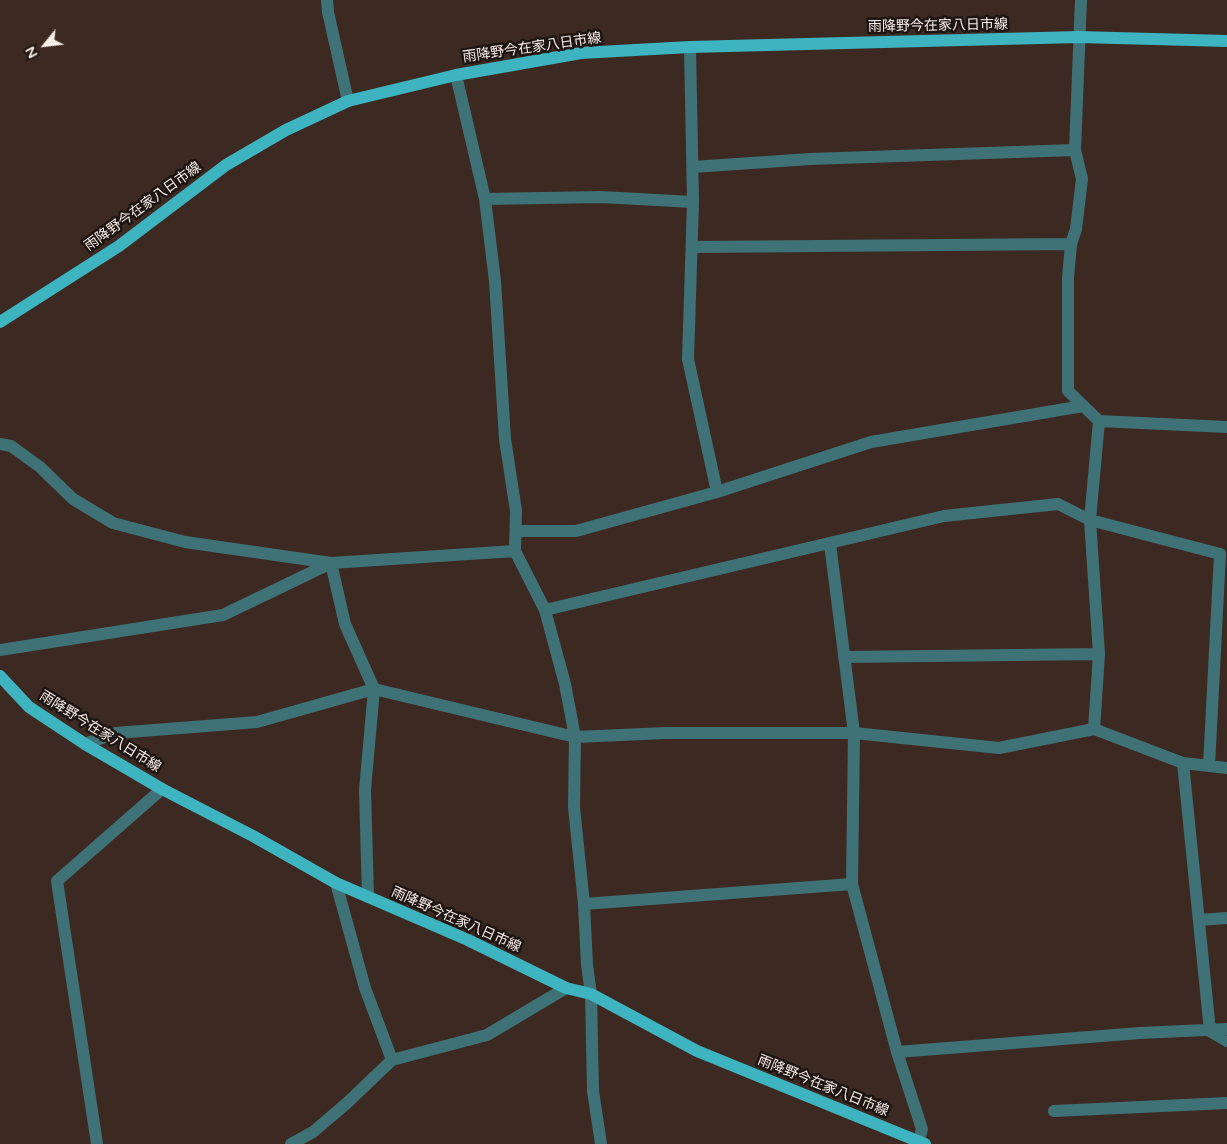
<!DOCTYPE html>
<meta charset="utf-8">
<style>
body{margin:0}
#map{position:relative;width:1227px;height:1144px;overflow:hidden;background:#3c2a22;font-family:"Varela Round",sans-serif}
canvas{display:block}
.north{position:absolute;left:20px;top:20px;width:50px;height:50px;-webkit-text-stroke:4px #1d1511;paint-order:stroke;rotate:241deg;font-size:14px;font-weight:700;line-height:20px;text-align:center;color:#faeee8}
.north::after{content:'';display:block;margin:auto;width:18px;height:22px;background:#faeee8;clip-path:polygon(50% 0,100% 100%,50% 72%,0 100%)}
</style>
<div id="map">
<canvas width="1227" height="1144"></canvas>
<div class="north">N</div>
</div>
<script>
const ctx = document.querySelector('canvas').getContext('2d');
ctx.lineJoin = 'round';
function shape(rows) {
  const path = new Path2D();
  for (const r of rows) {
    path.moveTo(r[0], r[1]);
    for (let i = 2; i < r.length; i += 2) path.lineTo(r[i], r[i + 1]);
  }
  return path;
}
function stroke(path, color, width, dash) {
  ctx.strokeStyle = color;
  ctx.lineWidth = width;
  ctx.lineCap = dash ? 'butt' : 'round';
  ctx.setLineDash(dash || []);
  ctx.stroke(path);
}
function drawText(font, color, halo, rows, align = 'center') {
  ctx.font = font + ' "Varela Round","Noto Sans JP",sans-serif';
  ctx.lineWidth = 5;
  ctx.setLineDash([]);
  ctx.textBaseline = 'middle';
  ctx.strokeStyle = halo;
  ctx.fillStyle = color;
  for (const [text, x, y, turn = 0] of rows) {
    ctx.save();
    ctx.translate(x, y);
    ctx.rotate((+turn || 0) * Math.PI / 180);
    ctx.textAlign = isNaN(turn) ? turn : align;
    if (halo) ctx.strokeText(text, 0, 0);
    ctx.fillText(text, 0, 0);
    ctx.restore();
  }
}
const minor = shape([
 [327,0,328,12,348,101],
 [1081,0,1075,150,1082,179,1076,229,1071,244,1068,278,1068,391,1099,421,1227,427],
 [690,47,693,202,688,359,717,492,871,442,1083,406],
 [456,75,485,199,495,281,505,439,516,511,515,551,545,610,565,684,575,737,574,807,584,904,587,965,591,994,593,1091,601,1144],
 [693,167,810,159,1075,150],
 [485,199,601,197,693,202],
 [692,247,1071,244],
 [0,444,11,446,40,467,73,499,113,523,185,542,331,563,345,624,374,689,365,790,368,897],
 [516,531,576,531,717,492],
 [830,544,854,733,852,884,897,1052,922,1129,918,1144],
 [545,610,944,516,1058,504,1090,520,1220,554,1209,766],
 [0,650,223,615,331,563,515,551],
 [844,657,1099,654],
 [1094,729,1099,654,1090,520,1099,421],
 [85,744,116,733,257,722,374,689,575,737,666,733,854,733,999,748,1094,729,1183,763,1227,768],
 [1183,763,1210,1031],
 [584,904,852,884],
 [1199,920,1227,918],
 [1210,1031,1227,1041],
 [897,1052,1140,1033,1227,1029],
 [392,1060,487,1035,566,988],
 [1054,1111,1227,1103],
 [97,1144,57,881,162,789],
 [291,1144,313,1132,347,1103,392,1060,365,988,336,883]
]);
const major = shape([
 [0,322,119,246,226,165,286,130,348,101,456,75,581,53,690,47,1079,37,1227,41],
 [0,676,29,707,85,744,162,789,253,836,336,883,468,940,566,988,591,994,697,1051,925,1144]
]);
const streetNames = [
 ["雨降野今在家八日市線",938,26,-1],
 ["雨降野今在家八日市線",532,48,-8],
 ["雨降野今在家八日市線",143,207,-36],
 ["雨降野今在家八日市線",100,732,32],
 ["雨降野今在家八日市線",456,920,24],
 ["雨降野今在家八日市線",823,1086,22]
];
stroke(minor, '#3f7277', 12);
stroke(major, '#3db4bf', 12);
drawText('14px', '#faeee8', '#1d1511', streetNames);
</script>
